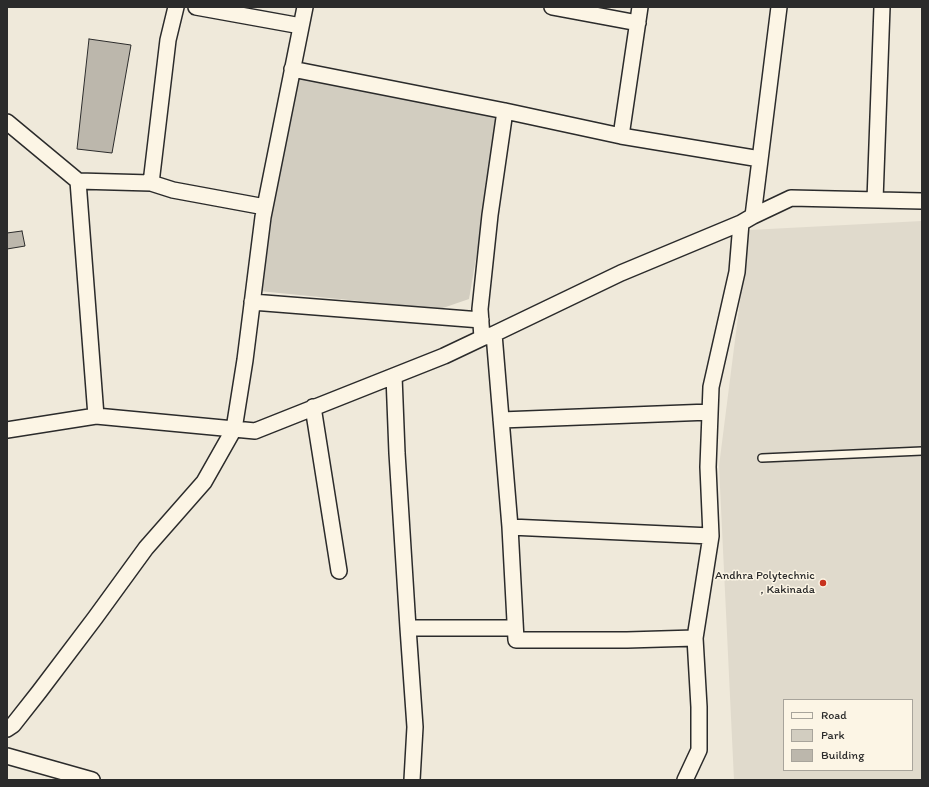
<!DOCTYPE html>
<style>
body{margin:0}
#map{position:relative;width:929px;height:787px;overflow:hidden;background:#efe9da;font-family:Itim,sans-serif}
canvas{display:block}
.frame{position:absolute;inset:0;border:8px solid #2b2b2b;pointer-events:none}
.legend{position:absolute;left:783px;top:699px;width:130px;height:72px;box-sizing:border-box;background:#fcf5e5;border:1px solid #a8a49b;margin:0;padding:5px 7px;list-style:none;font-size:12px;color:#2b2b2b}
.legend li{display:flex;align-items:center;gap:8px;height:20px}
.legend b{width:20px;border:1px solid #a8a49b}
</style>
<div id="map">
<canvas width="929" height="787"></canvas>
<div class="frame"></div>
<ul class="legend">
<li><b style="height:5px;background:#fcf5e5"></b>Road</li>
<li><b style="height:11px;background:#d2cdc0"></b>Park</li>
<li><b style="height:11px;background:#bcb7ac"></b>Building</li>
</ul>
</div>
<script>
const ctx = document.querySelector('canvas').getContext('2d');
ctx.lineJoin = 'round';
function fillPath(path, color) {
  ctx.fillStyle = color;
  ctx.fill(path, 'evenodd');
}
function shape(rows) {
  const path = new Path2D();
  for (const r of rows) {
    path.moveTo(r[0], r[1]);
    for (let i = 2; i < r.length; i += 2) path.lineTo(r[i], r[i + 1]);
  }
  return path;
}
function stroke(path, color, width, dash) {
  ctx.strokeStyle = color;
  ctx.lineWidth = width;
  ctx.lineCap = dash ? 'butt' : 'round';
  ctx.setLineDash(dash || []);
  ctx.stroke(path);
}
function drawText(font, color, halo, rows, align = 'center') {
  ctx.font = font + ' Itim,sans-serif';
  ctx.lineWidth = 3;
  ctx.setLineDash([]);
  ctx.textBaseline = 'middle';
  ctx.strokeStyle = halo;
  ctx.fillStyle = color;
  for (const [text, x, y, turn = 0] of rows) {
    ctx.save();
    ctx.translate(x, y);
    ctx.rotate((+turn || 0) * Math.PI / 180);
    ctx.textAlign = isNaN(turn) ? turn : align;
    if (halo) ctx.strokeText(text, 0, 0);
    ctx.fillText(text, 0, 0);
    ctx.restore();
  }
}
const built = shape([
 [922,221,922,780,734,780,719,466,749,230],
 [784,700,912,700,912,770,784,770]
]);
const green = shape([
 [296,76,500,118,469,299,440,309,259,291]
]);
const building = shape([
 [89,39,131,45,112,153,77,149,89,39],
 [22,231,25,246,7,249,7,233,22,231]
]);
const service = shape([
 [762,458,922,451]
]);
const minor = shape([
 [176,7,168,40,151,183,173,190,265,207],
 [196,7,301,26],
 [305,7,263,217,245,360,234,429,255,431,444,356,482,338],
 [552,7,638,23],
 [779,7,753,216,791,198,922,201],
 [292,69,505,111],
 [7,122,78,181,96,416],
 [621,136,640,7],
 [78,181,151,183],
 [875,200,882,7],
 [753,216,741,223,621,273,494,334,482,338,480,309,490,215,505,111,621,136,760,159],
 [252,302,481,320],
 [494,334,510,527,711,536,708,467,711,387,737,272,741,223],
 [394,376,397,453,408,628,515,628],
 [313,407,339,571],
 [501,420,710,412],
 [7,430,96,416,234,429,204,482,146,548,95,618,39,692,13,725,7,729],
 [510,527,516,640,627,640,695,638,711,536],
 [408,628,415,727,412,780],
 [7,756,92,780],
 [685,780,699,750,699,707,695,638]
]);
const markers = [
 [823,583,4,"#c8321e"]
];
const poiNames = [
 ["Andhra Polytechnic",815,576],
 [", Kakinada",815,590]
];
fillPath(built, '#e0dacc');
fillPath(green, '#d2cdc0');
fillPath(building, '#bcb7ac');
stroke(building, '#2b2b2b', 1);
stroke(service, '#2b2b2b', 10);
stroke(minor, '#2b2b2b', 18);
stroke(service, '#fcf5e5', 7);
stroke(minor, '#fcf5e5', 15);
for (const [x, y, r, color] of markers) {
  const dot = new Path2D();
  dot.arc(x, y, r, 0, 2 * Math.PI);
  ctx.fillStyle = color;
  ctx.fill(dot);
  stroke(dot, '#fcf5e5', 1.5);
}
drawText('12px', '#2b2b2b', '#fcf5e5', poiNames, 'right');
</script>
